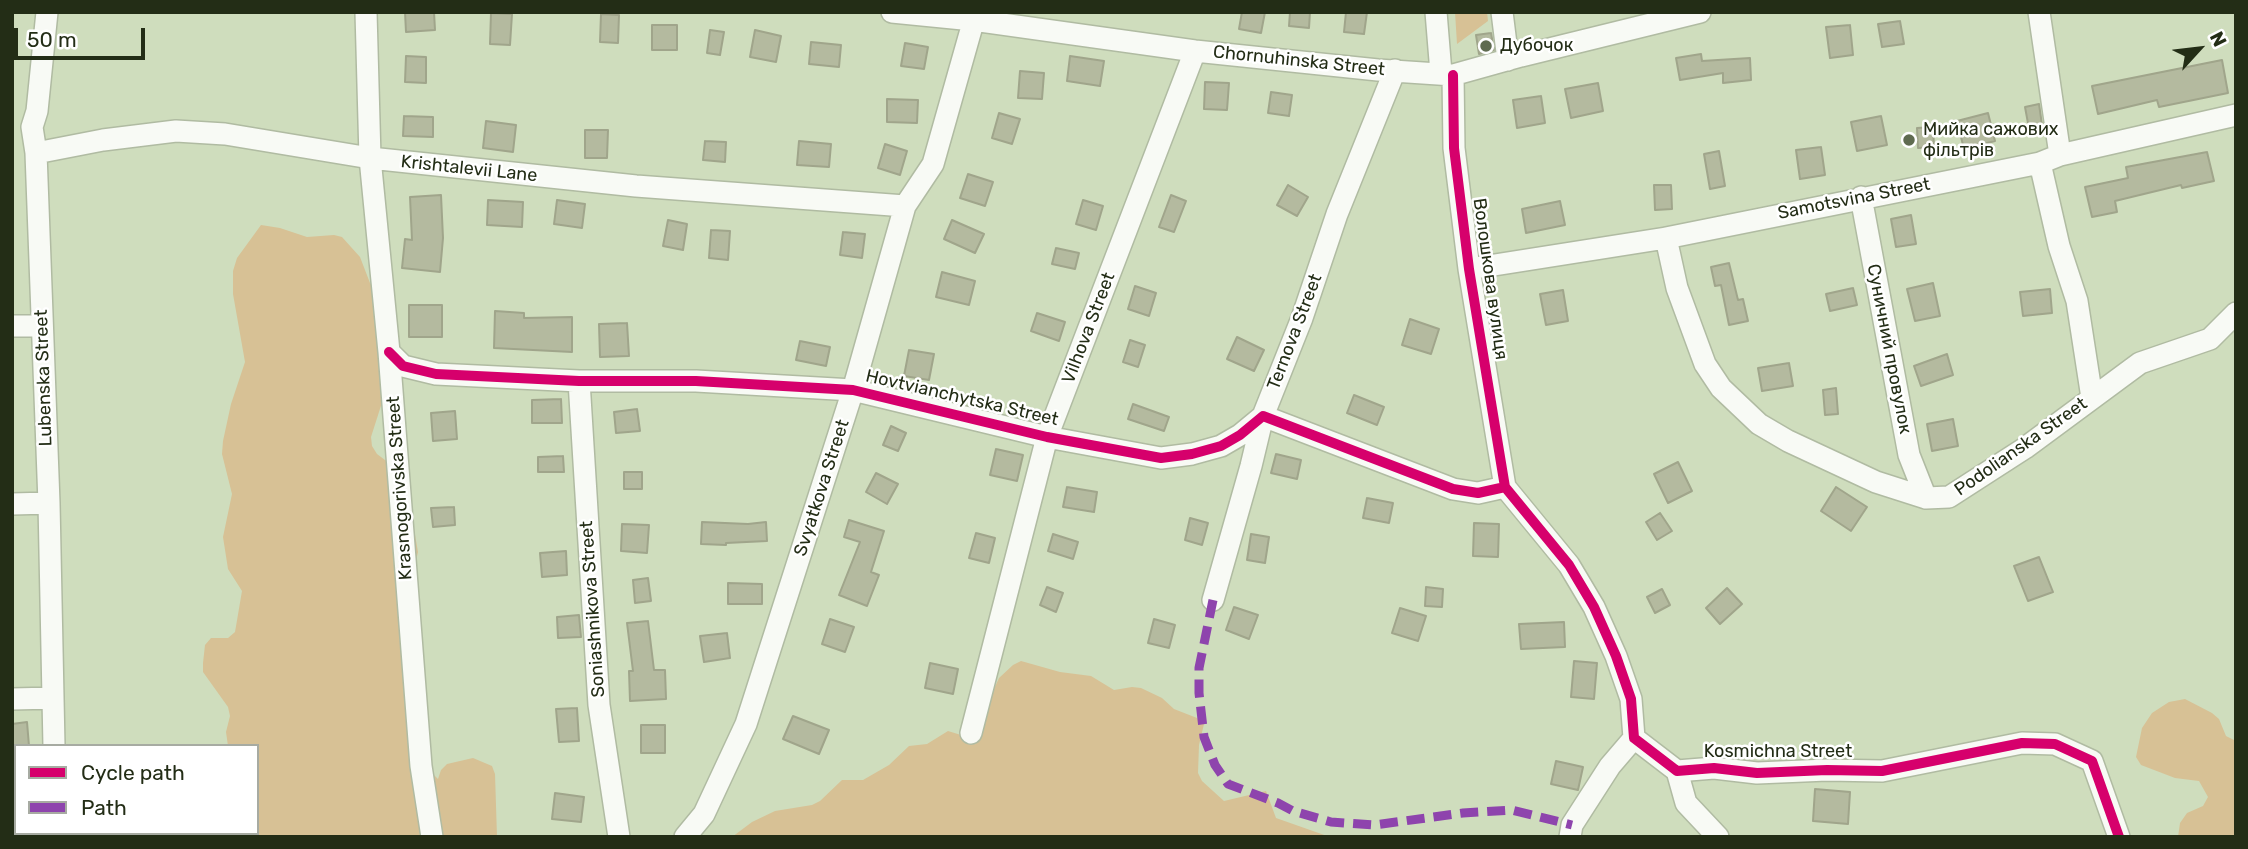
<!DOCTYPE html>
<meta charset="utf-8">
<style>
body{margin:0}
#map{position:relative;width:2248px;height:849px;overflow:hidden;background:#cfddbd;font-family:Rubik,sans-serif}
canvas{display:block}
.frame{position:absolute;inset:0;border:14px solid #232d16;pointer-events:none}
.legend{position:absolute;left:14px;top:744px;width:245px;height:91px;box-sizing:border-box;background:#fff;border:2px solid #a7aba2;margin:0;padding:9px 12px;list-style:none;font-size:21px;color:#232d16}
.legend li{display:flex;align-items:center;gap:14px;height:35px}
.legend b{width:35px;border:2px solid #a7aba2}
.north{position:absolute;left:2164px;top:14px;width:70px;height:70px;-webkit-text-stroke:5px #fff;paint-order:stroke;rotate:63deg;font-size:19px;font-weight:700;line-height:28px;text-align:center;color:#232d16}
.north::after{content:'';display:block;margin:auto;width:24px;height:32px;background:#232d16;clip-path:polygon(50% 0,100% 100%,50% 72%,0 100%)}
.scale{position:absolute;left:14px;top:28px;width:131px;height:32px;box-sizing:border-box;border:4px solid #232d16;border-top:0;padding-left:9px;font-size:21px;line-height:24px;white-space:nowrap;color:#232d16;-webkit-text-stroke:5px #fff;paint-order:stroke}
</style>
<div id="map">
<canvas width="2248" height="849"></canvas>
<div class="frame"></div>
<ul class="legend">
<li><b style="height:9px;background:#d6006c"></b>Cycle path</li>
<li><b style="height:9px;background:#8e44ad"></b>Path</li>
</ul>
<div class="north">N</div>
<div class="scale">50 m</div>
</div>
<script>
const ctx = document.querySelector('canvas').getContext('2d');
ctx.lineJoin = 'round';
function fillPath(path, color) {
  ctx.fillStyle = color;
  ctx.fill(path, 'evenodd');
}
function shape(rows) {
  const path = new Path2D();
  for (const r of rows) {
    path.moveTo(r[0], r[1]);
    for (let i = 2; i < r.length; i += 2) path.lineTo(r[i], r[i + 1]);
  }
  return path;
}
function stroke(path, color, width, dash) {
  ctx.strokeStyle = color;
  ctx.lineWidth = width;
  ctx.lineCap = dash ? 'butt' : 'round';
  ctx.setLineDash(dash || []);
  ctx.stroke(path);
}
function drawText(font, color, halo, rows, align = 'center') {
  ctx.font = font + ' Rubik,sans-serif';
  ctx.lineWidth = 5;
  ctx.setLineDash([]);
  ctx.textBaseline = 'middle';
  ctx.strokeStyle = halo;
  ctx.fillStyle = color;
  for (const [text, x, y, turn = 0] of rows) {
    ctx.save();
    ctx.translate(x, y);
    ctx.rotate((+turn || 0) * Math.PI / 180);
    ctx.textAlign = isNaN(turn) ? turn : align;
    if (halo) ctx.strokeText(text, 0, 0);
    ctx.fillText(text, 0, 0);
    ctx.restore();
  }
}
const green = shape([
 [1455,12,1487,12,1488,21,1457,44],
 [261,225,280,228,307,237,334,235,342,237,360,257,370,283,381,291,386,390,371,437,372,446,377,454,385,460,403,466,418,552,408,594,432,773,438,779,441,770,447,764,473,758,492,766,495,774,497,837,237,837,235,833,257,833,257,746,228,746,226,732,230,716,228,707,203,672,203,663,205,645,211,638,228,638,235,632,242,591,228,569,223,537,232,494,222,454,223,441,231,404,245,362,233,294,233,271,237,258],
 [1021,661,1060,672,1091,676,1114,690,1132,687,1141,688,1162,698,1174,709,1197,718,1204,724,1199,745,1198,773,1202,781,1224,801,1266,791,1276,818,1330,837,732,837,752,822,775,811,812,805,820,801,842,780,863,780,889,765,909,746,927,744,948,731,961,735,985,723,987,704,999,678,1013,665],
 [2185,699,2212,713,2219,719,2226,736,2236,741,2236,837,2178,837,2180,823,2187,813,2203,806,2208,797,2199,781,2175,778,2141,765,2136,757,2142,728,2152,713,2169,702]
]);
const building = shape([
 [405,12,434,12,435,30,406,32,405,12],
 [1242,12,1265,12,1261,33,1239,29,1242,12],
 [1290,12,1310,12,1309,28,1289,26,1290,12],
 [1346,12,1367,12,1364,34,1344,32,1346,12],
 [491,13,512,14,510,45,490,44,491,13],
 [601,14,619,15,618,43,600,42,601,14],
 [1900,21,1904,44,1882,47,1878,24,1900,21],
 [652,25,677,25,677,50,652,50,652,25],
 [1850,25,1853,55,1830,58,1826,27,1850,25],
 [710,30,724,32,720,55,707,53,710,30],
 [755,30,781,36,776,62,750,57,755,30],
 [1491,33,1494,50,1479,54,1476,35,1491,33],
 [811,42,841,45,839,67,809,64,811,42],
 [905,43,928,47,924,69,901,66,905,43],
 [1701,54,1702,61,1750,58,1751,80,1723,83,1723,73,1680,80,1676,58,1701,54],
 [406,56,426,57,426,83,405,82,406,56],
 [1070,56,1104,61,1100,86,1067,81,1070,56],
 [2222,60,2228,93,2159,107,2157,100,2098,114,2092,86,2222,60],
 [1020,71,1044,73,1042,99,1018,98,1020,71],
 [1205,82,1229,83,1227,110,1204,109,1205,82],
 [1598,83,1603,111,1571,118,1565,89,1598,83],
 [1271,92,1292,95,1289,116,1268,113,1271,92],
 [1541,96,1545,123,1517,128,1513,100,1541,96],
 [887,99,918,100,917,123,887,122,887,99],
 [2039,104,2043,132,2030,134,2025,107,2039,104],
 [999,113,1020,119,1012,144,992,138,999,113],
 [1988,113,1995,141,1964,149,1957,121,1988,113],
 [404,116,433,117,433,137,403,136,404,116],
 [1881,116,1887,145,1857,151,1851,122,1881,116],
 [486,121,516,125,513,152,483,148,486,121],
 [1933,127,1934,147,1918,148,1917,128,1933,127],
 [585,130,608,130,607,158,585,158,585,130],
 [705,141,726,142,725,162,703,160,705,141],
 [799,141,831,144,829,167,797,165,799,141],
 [885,144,907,151,900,175,878,168,885,144],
 [1821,147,1825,175,1800,179,1796,150,1821,147],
 [1719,151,1725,186,1710,189,1704,154,1719,151],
 [2207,152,2214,181,2182,188,2181,185,2115,201,2117,212,2092,217,2085,187,2128,178,2126,167,2207,152],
 [968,174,993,182,985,206,960,198,968,174],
 [1288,185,1308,197,1297,216,1277,205,1288,185],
 [1654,185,1671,185,1672,209,1655,210,1654,185],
 [441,195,443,238,440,272,402,268,405,239,412,240,410,197,441,195],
 [1171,195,1186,201,1174,232,1159,227,1171,195],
 [488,200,523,202,522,227,487,225,488,200],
 [557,200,585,204,582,228,554,224,557,200],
 [1083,200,1103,206,1096,230,1076,224,1083,200],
 [1560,201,1565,225,1526,233,1522,209,1560,201],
 [1911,215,1916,244,1896,247,1891,219,1911,215],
 [668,220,687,224,683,250,663,246,668,220],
 [952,220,984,234,975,253,944,239,952,220],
 [711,230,730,231,728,260,709,258,711,230],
 [843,232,865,234,862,258,840,255,843,232],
 [1056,248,1079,253,1075,269,1052,264,1056,248],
 [1729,263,1738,300,1743,299,1748,321,1729,325,1721,285,1715,286,1711,267,1729,263],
 [942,272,975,281,969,305,936,297,942,272],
 [1933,283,1940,316,1915,321,1907,289,1933,283],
 [1135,286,1156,293,1149,316,1128,309,1135,286],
 [1853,288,1857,305,1830,311,1826,294,1853,288],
 [2050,289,2052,313,2023,316,2020,292,2050,289],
 [1563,290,1568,321,1546,325,1540,294,1563,290],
 [409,305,442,305,442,337,409,337,409,305],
 [495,311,524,313,524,318,572,317,572,352,494,348,495,311],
 [1037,313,1065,322,1059,341,1031,331,1037,313],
 [1410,319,1439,329,1431,354,1402,345,1410,319],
 [627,323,629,356,600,357,599,324,627,323],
 [1237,337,1264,350,1254,371,1227,359,1237,337],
 [1130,340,1145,345,1138,367,1123,362,1130,340],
 [800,341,830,347,826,366,796,360,800,341],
 [909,350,934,354,929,380,904,376,909,350],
 [1947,354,1953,375,1921,386,1914,366,1947,354],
 [1789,363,1793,386,1762,391,1758,368,1789,363],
 [1836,388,1838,414,1825,415,1823,390,1836,388],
 [1354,395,1384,407,1377,425,1347,413,1354,395],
 [561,399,562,423,532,423,532,400,561,399],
 [1133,404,1169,417,1164,431,1128,419,1133,404],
 [637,409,640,431,616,433,614,412,637,409],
 [455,411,457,439,433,441,431,413,455,411],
 [1953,419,1958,446,1932,451,1927,424,1953,419],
 [891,426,906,433,898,451,883,445,891,426],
 [996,449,1023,455,1017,481,990,475,996,449],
 [1276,454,1301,460,1297,479,1271,473,1276,454],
 [563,456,564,472,538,472,538,457,563,456],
 [1678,462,1692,491,1668,503,1654,474,1678,462],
 [624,472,642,472,642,489,624,489,624,472],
 [876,473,898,484,887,504,866,492,876,473],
 [1067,487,1097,492,1094,512,1063,507,1067,487],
 [1836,487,1867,507,1851,531,1821,511,1836,487],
 [1367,498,1393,503,1389,523,1363,518,1367,498],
 [454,507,455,525,433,527,431,508,454,507],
 [1660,513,1672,531,1657,540,1646,522,1660,513],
 [1190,518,1208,523,1202,545,1185,540,1190,518],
 [849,520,884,531,871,572,879,575,867,606,839,595,860,542,844,537,849,520],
 [702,522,748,524,766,522,767,541,726,543,726,545,701,544,702,522],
 [1474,523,1499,524,1498,557,1473,556,1474,523],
 [622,524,649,525,647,553,621,551,622,524],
 [976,533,995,538,989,563,969,558,976,533],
 [1053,534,1078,542,1073,559,1048,551,1053,534],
 [1251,534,1269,537,1265,563,1247,560,1251,534],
 [566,551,567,575,542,577,540,553,566,551],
 [2039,557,2053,592,2028,601,2014,566,2039,557],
 [648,578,651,601,635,603,633,580,648,578],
 [728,583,762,584,762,604,728,604,728,583],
 [1047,587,1063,593,1056,612,1040,605,1047,587],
 [1426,587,1443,589,1442,607,1425,606,1426,587],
 [1727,588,1742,604,1720,624,1706,608,1727,588],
 [1662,589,1670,605,1655,613,1647,597,1662,589],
 [1234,607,1258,615,1249,639,1226,630,1234,607],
 [1400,608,1426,616,1418,641,1392,633,1400,608],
 [579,615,581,637,558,638,557,617,579,615],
 [830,619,854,627,845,652,822,644,830,619],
 [1154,619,1175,625,1169,648,1148,643,1154,619],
 [648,621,654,670,665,670,666,699,630,701,629,671,633,671,627,623,648,621],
 [1564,622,1565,647,1521,649,1519,624,1564,622],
 [727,633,730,658,704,662,700,636,727,633],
 [1574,661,1597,663,1594,699,1571,697,1574,661],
 [930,663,958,669,953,694,925,688,930,663],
 [577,708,579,741,559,742,556,709,577,708],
 [793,716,829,730,819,754,783,739,793,716],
 [27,722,29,746,12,746,12,724,27,722],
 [641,725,665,725,665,753,641,753,641,725],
 [1556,761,1583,767,1578,790,1551,784,1556,761],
 [1815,789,1850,792,1848,824,1813,821,1815,789],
 [555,793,584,797,581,822,552,819,555,793]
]);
const minor = shape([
 [47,12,37,111,32,127,36,153,49,503,54,746],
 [366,12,370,158,389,352,421,766,432,837],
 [892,12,973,20,1195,51,1378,70,1453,75,1521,56,1700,12],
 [1436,12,1441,73],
 [1502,12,1508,60],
 [2039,12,2060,155],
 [1453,75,1454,148,1469,269,1505,487,1569,565,1594,607,1616,656,1631,699,1634,738,1677,771,1714,768,1757,773,1827,770,1882,771,2022,743,2055,744,2092,761,2119,837],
 [36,153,103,140,176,131,225,134,370,158,636,186,905,206],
 [2040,163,2059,246,2077,301,2092,398],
 [1861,197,1909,455,1926,498],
 [1666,238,1677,288,1705,364,1721,388,1759,424,1788,441,1876,482,1926,498,1949,497,2025,448,2140,363,2210,339,2236,313],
 [1469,269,1666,238,2040,163,2060,155,2236,115],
 [12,326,41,326],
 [389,352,403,366,436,374,579,381,696,381,853,390,1047,437,1161,458,1192,454,1221,446,1240,435,1263,416,1453,489,1478,493,1505,487],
 [579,381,599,705,619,837],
 [12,504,49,503],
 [1213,600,1251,466,1263,416,1302,318,1337,214,1395,70],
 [12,699,53,698],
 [971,733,1047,437,1195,51],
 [1677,771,1686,803,1718,837],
 [57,833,57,837],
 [685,837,704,814,746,724,853,390,905,206,933,164,976,12],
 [1570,837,1572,825,1610,766,1634,738]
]);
const quiet = shape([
 [1213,600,1199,668,1199,693,1204,737,1215,765,1228,784,1278,803,1293,811,1331,822,1374,825,1463,813,1512,810,1572,825]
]);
const cycleway = shape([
 [1453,75,1454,148,1469,269,1505,487,1569,565,1594,607,1616,656,1631,699,1634,738,1677,771,1714,768,1757,773,1827,770,1882,771,2022,743,2055,744,2092,761,2119,837],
 [389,352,403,366,436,374,579,381,696,381,853,390,1047,437,1161,458,1192,454,1221,446,1240,435,1263,416,1453,489,1478,493,1505,487]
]);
const markers = [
 [1486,46,7,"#5f6b50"],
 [1909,140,7,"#5f6b50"]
];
const poiNames = [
 ["Дубочок",1500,46],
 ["Мийка сажових",1923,130],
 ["фільтрів",1923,151]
];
const streetNames = [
 ["Chornuhinska Street",1299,61,6],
 ["Krishtalevii Lane",469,169,6],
 ["Samotsvina Street",1854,199,-11],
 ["Волошкова вулиця",1490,279,82],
 ["Vilhova Street",1089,328,-69],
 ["Ternova Street",1295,332,-69],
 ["Суничний провулок",1889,349,79],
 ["Lubenska Street",44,378,-92],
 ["Hovtvianchytska Street",962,398,13],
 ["Podolianska Street",2021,447,-35],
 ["Krasnogorivska Street",400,488,-94],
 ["Svyatkova Street",822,488,-72],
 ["Soniashnikova Street",593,609,-94],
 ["Kosmichna Street",1778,752]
];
fillPath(green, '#d7c195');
fillPath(building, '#b4ba9f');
stroke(building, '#a0a58b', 2);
stroke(minor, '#b0bba2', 24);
stroke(minor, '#f8faf5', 21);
stroke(quiet, '#8e44ad', 9, [18, 9]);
stroke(cycleway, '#d6006c', 10);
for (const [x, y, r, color] of markers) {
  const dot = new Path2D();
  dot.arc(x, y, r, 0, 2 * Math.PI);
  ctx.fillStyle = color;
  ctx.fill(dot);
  stroke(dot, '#fff', 2.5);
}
drawText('18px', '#232d16', '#fff', poiNames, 'left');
drawText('18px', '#232d16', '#fff', streetNames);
</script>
